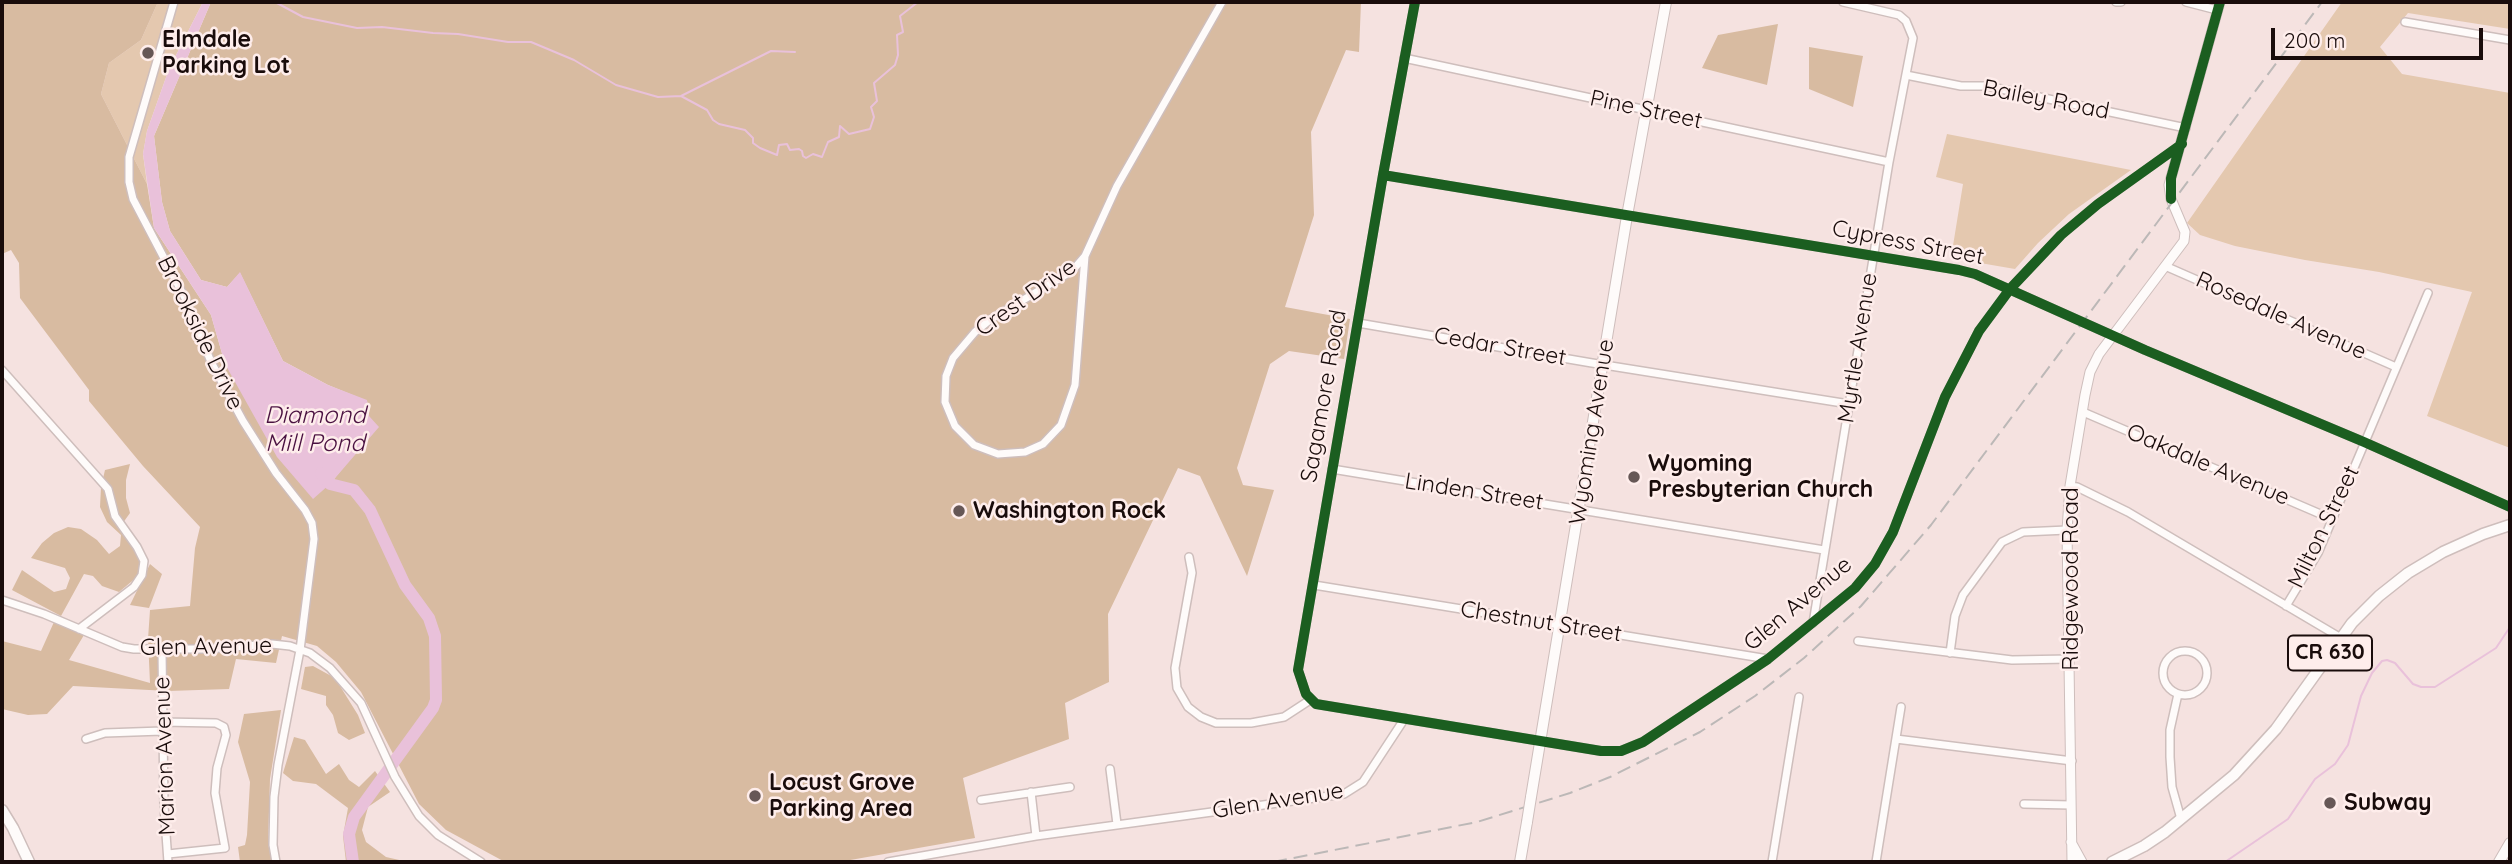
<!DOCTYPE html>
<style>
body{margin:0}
#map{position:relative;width:2512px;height:864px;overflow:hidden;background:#f5e2e0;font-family:Quicksand,sans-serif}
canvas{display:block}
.frame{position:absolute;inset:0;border:4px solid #190c0b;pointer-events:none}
.scale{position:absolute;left:2271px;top:28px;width:212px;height:32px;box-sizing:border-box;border:4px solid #190c0b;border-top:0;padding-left:9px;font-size:21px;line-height:24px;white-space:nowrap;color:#190c0b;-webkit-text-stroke:5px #feedeb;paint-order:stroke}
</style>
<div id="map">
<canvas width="2512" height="864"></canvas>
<div class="frame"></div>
<div class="scale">200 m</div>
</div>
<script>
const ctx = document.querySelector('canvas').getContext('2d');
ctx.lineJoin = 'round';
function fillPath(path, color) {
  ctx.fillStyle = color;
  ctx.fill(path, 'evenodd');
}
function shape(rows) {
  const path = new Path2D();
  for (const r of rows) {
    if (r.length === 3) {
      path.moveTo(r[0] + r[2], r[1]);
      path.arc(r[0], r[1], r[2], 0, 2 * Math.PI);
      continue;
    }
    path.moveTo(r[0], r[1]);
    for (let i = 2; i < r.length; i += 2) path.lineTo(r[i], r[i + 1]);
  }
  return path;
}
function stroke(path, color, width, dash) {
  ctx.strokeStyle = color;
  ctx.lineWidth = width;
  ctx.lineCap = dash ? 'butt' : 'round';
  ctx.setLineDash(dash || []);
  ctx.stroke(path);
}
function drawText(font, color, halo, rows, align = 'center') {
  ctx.font = font + ' Quicksand,sans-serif';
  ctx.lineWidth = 5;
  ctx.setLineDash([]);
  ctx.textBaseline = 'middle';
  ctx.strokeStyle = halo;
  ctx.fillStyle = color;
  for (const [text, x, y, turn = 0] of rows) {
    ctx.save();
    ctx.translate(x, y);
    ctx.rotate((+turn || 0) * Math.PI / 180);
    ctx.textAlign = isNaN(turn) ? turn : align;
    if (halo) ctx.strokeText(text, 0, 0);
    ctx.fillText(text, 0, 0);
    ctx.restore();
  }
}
const green = shape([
 [158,2,203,2,169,69,147,131,143,154,147,184,101,94,109,63,141,40],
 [2342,2,2510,2,2510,29,2408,13,2380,47,2402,74,2510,93,2510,448,2427,416,2472,292,2379,272,2305,260,2235,246,2200,235,2187,223],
 [1947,134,2131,170,2069,214,2038,243,2015,269,1951,258,1963,184,1936,177]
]);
const forest = shape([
 [2,2,158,2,141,40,109,63,101,94,147,184,154,228,211,315,225,364,330,484,345,465,369,416,367,401,328,385,283,361,240,273,227,287,201,280,170,231,162,202,154,136,211,2,1361,2,1359,52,1346,50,1311,132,1314,215,1285,307,1350,319,1344,359,1289,351,1270,364,1237,468,1243,485,1274,490,1247,576,1200,476,1178,468,1108,614,1109,682,1065,703,1069,739,963,778,975,838,839,862,505,862,446,830,419,804,361,692,336,662,317,646,282,636,276,663,236,659,229,689,168,691,73,686,47,714,28,715,2,709,2,641,41,651,54,622,84,635,69,660,150,683,148,639,150,610,190,606,195,548,200,527,143,466,89,401,89,390,20,298,19,263,11,250,2,254],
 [1778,24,1767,85,1702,68,1718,35],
 [1809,47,1863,56,1853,107,1809,89],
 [130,464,126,480,126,498,130,513,120,527,136,549,141,564,137,577,119,592,102,586,93,576,84,574,61,616,12,590,22,570,54,592,66,589,70,578,65,568,31,558,42,543,54,533,68,527,81,529,97,540,109,554,120,546,121,535,107,522,100,507,101,487,105,470],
 [150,564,162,574,149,608,130,605],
 [313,666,335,678,358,715,365,733,349,740,338,733,333,715,326,705,326,696,301,689,305,667],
 [281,710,270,779,268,844,273,862,240,862,238,847,245,845,247,835,250,782,238,742,244,714],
 [294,737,305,740,326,774,339,764,349,780,359,787,375,771,390,792,368,807,362,830,366,842,386,857,408,862,346,862,343,836,348,808,316,784,293,781,283,773]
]);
const water = shape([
 [203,2,211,2,154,136,162,202,170,231,201,280,227,287,240,272,283,361,328,385,367,400,369,416,379,427,330,484,313,499,277,457,225,364,211,315,154,228,143,154,147,131,169,69]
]);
const stream = shape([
 [275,2,303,17,357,28,382,27,433,33,458,34,508,42,531,42,574,60,616,85,658,97,681,96,771,51,795,52],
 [681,96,707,110,713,120,719,124,745,130,753,138,753,143,760,148,777,155,779,145,787,144,790,150,799,149,802,151,803,156,806,158,813,154,822,157,828,142,839,137,840,126,849,134,870,129,874,117,871,107,877,101,874,83,895,65,898,55,897,35,903,32,900,16,918,2],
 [2225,862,2288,819,2315,779,2335,764,2348,745,2361,696,2372,673,2382,661,2387,660,2395,663,2413,684,2421,687,2435,687,2496,648,2510,627]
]);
const river = shape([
 [321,473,330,484,354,490,370,510,405,585,429,618,435,636,436,700,433,708,354,817,349,834,353,862]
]);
const minor = shape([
 [174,2,129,157,129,182,133,199,186,300,211,362,243,421,276,473,305,510,312,523,314,539,300,650,278,765,274,797,273,845,276,862],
 [1415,2,1383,175,1298,670,1306,694,1316,704,1601,751,1621,751,1643,742,1768,659,1855,588,1875,564,1893,532,1945,397,1979,331,2010,289,2061,235,2098,204,2182,144],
 [2116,2,2121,2],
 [2186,2,2217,10],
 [2405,22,2510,40],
 [1404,58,1889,162],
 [1906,75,1961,86,1987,86,2186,128],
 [1383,175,1959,270,1975,274,2145,350,2364,442,2510,507],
 [1085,256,1072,271,991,319,975,332,953,358,946,376,945,402,955,426,974,445,998,454,1025,452,1043,444,1061,425,1075,385,1085,256,1117,186,1222,2],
 [2165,266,2396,367],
 [1358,323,1592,363,1849,404],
 [2,370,108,489,115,516,137,547,144,561,142,575,134,587,79,629],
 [2083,412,2332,519],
 [1332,469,1824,550],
 [2070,486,2077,487,2128,512,2341,638],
 [1189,557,1192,573,1175,668,1177,688,1188,707,1201,717,1216,723,1251,723,1284,717,1310,700],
 [1314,585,1768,659],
 [2,600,44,614,122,647,134,649,206,649,272,644,290,646,310,653,330,668,361,703,395,777,419,816,438,835,481,862],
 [2286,606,2318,553,2428,293],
 [1813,623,1889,162,1913,38,1906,21,1899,15,1843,2],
 [1858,641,2012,660,2070,659],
 [162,650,164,806,168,862],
 [2185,673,22],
 [1950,653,1955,616,1963,595,2002,542,2023,532,2067,530],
 [2178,694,2170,730,2170,757,2172,787,2181,819],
 [162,722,216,723,224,727,226,735,217,768,215,793,225,848,168,854],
 [86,739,105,733,162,731],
 [1896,739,2072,761],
 [1110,769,1117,824],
 [1031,792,1036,836],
 [981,800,1070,787],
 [2024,804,2071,805],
 [888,862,1036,836,1344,794,1363,782,1405,718],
 [1772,862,1799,697],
 [1876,862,1901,707]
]);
const tertiary = shape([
 [2071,842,2082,862],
 [2072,862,2067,530,2070,486,2085,395,2090,372,2099,354,2184,241,2185,232,2171,199,2169,185,2220,2]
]);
const secondary = shape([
 [1531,797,1627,216,1666,2],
 [1520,862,1527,822],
 [2499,862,2510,843]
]);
const primary = shape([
 [2,810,13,828,29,862],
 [2112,862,2144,846,2165,832,2234,775,2276,729,2352,623,2379,596,2408,573,2443,552,2483,534,2510,525]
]);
const rail = shape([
 [1273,862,1477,822,1570,793,1610,777,1700,732,1755,696,1804,658,1861,606,1931,525,2322,2]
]);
const secondaryBridge = shape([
 [1527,822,1531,797]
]);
const cycleway = shape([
 [1415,2,1383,175,1298,670,1306,694,1316,704,1601,751,1621,751,1643,742,1768,659,1855,588,1875,564,1893,532,1945,397,1979,331,2010,289,2061,235,2098,204,2182,144],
 [1383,175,1959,270,1975,274,2145,350,2364,442,2510,507],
 [2171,199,2171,178,2220,2]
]);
const markers = [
 [148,53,7,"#665756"],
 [1634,477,7,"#665756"],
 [959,511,7,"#665756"],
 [755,796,7,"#665756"],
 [2330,803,7,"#665756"]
];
const shields = [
 [2330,653,84]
];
const shieldNames = [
 ["CR 630",2330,653]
];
const poiNames = [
 ["Elmdale",162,40],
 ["Parking Lot",162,66],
 ["Wyoming",1648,464],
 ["Presbyterian Church",1648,490],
 ["Washington Rock",973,511],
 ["Locust Grove",769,783],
 ["Parking Area",769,809],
 ["Subway",2344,803]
];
const streetNames = [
 ["Bailey Road",2046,100,11],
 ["Pine Street",1646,110,12],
 ["Cypress Street",1908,243,11],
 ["Crest Drive",1026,298,-35],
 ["Rosedale Avenue",2281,316,24],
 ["Brookside Drive",200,333,64],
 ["Cedar Street",1500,347,10],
 ["Myrtle Avenue",1858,348,-81],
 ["Sagamore Road",1324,396,-80],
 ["Wyoming Avenue",1592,432,-81],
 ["Oakdale Avenue",2208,465,23],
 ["Linden Street",1474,492,9],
 ["Milton Street",2324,527,-64],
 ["Ridgewood Road",2071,579,-90],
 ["Glen Avenue",1798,604,-40],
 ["Chestnut Street",1541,622,9],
 ["Glen Avenue",206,647,-1],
 ["Marion Avenue",165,756,-92],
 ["Glen Avenue",1278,801,-9]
];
const waterNames = [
 ["Diamond",315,416],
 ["Mill Pond",315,444]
];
fillPath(green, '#e4c8af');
fillPath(forest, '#d8bba1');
fillPath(water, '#e9c1da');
stroke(stream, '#e9c1da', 2);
stroke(river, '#e9c1da', 12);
stroke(minor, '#cebebc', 10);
stroke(tertiary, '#cebebc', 11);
stroke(secondary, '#cebebc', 12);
stroke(primary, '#cebebc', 13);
stroke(minor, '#fefbfa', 7);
stroke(tertiary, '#fefbfa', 9);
stroke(secondary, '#fefbfa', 10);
stroke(primary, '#fefbfa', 10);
stroke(rail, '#bcb8b7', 2, [14, 7]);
stroke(secondaryBridge, '#cebebc', 12, []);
stroke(secondaryBridge, '#fefbfa', 10);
stroke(cycleway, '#1b5e20', 10);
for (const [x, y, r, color] of markers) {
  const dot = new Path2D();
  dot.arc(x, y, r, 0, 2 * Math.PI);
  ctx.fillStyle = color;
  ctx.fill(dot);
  stroke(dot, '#feedeb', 2.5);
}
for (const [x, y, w] of shields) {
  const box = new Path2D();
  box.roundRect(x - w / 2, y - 17.5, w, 35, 5);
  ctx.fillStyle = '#feedeb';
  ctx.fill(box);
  stroke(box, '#190c0b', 2);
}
drawText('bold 21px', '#190c0b', null, shieldNames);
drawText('bold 23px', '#190c0b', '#feedeb', poiNames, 'left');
drawText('23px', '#190c0b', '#feedeb', streetNames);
drawText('italic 24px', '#4a1141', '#feedeb', waterNames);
</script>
